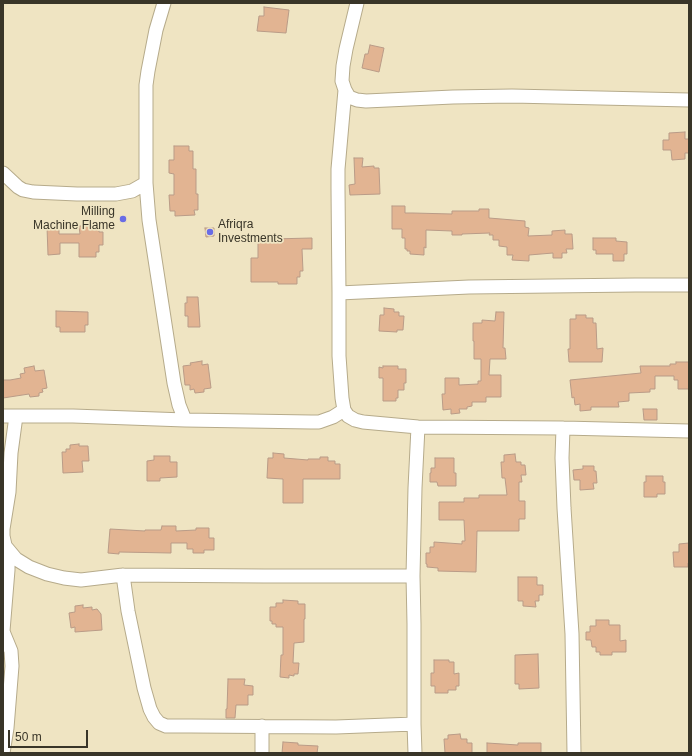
<!DOCTYPE html>
<style>
body{margin:0}
#map{position:relative;width:692px;height:756px;overflow:hidden;background:#efe4c2;font-family:Arial,sans-serif}
canvas{display:block}
.frame{position:absolute;inset:0;border:4px solid #393528;pointer-events:none}
.scale{position:absolute;left:8px;top:730px;width:80px;height:18px;box-sizing:border-box;border:2px solid #393528;border-top:0;padding-left:5px;font-size:12px;line-height:14px;white-space:nowrap;color:#393528;-webkit-text-stroke:3px #efe4c2;paint-order:stroke}
</style>
<div id="map">
<canvas width="692" height="756"></canvas>
<div class="frame"></div>
<div class="scale">50 m</div>
</div>
<script>
const ctx = document.querySelector('canvas').getContext('2d');
ctx.lineJoin = 'round';
function fillPath(path, color) {
  ctx.fillStyle = color;
  ctx.fill(path, 'evenodd');
}
function shape(rows) {
  const path = new Path2D();
  for (const r of rows) {
    path.moveTo(r[0], r[1]);
    for (let i = 2; i < r.length; i += 2) path.lineTo(r[i], r[i + 1]);
  }
  return path;
}
function stroke(path, color, width, dash) {
  ctx.strokeStyle = color;
  ctx.lineWidth = width;
  ctx.lineCap = dash ? 'butt' : 'round';
  ctx.setLineDash(dash || []);
  ctx.stroke(path);
}
function drawText(font, color, halo, rows, align = 'center') {
  ctx.font = font + ' Arial,sans-serif';
  ctx.lineWidth = 3.5;
  ctx.setLineDash([]);
  ctx.textBaseline = 'middle';
  ctx.strokeStyle = halo;
  ctx.fillStyle = color;
  for (const [text, x, y, turn = 0] of rows) {
    ctx.save();
    ctx.translate(x, y);
    ctx.rotate((+turn || 0) * Math.PI / 180);
    ctx.textAlign = isNaN(turn) ? turn : align;
    if (halo) ctx.strokeText(text, 0, 0);
    ctx.fillText(text, 0, 0);
    ctx.restore();
  }
}
const building = shape([
 [264,7,289,10,286,33,257,31,259,16,264,16,264,7],
 [370,45,384,48,379,72,362,68,365,54,368,54,370,45],
 [685,132,685,139,689,139,689,153,685,153,685,159,672,160,671,150,663,150,663,140,669,140,669,133,685,132],
 [174,146,189,146,189,151,193,151,193,169,196,169,196,194,198,194,198,210,194,210,195,215,175,216,175,211,170,211,169,195,174,195,174,174,169,173,169,160,174,160,174,146],
 [354,158,363,158,362,167,374,166,374,168,379,168,380,194,350,195,349,185,355,184,354,158],
 [392,206,405,206,405,213,413,213,452,214,452,211,479,211,479,209,489,209,489,218,525,221,525,227,529,228,528,236,552,235,552,231,565,230,565,234,572,234,573,249,566,249,567,253,562,253,562,258,553,258,553,253,529,255,529,261,512,260,513,255,507,255,507,247,499,246,499,240,493,240,493,235,489,235,490,233,462,234,462,235,452,235,452,231,426,230,426,248,424,247,424,255,410,254,410,251,407,251,407,249,405,249,405,238,402,238,402,229,392,229,392,206],
 [59,226,59,234,80,234,79,226,99,226,99,232,103,232,103,245,99,245,99,252,96,252,96,257,79,257,79,243,60,243,60,254,48,255,47,227,59,226],
 [205,228,214,228,214,236,206,237,205,228],
 [258,238,271,238,271,239,312,238,312,249,302,249,303,271,300,271,300,277,297,277,297,284,278,284,278,282,251,282,251,258,258,258,258,238],
 [593,238,616,238,616,241,627,242,627,254,624,254,624,261,613,261,613,254,596,254,596,250,593,250,593,238],
 [187,297,198,297,200,327,188,327,188,316,185,316,185,303,187,303,187,297],
 [384,308,394,309,394,312,399,312,399,316,404,316,403,330,397,330,397,332,379,331,380,315,384,315,384,308],
 [56,311,88,312,88,325,85,325,85,332,60,332,60,327,56,327,56,311],
 [496,312,504,312,503,348,505,348,506,359,490,359,489,375,501,375,501,397,486,397,486,402,472,402,472,406,467,407,467,409,459,409,460,413,451,414,451,409,443,410,442,394,445,394,445,378,459,378,459,385,478,384,478,381,481,381,481,359,474,359,474,341,473,341,473,323,482,323,482,320,495,321,496,312],
 [576,315,586,315,586,318,593,318,593,323,596,323,597,349,603,348,602,362,569,362,568,349,570,349,570,319,576,319,576,315],
 [202,361,202,365,208,364,211,388,204,389,204,392,195,393,194,389,190,390,190,385,185,385,183,366,191,365,190,363,202,361],
 [676,362,689,362,689,389,678,389,678,380,674,380,674,376,655,376,655,389,650,389,650,392,629,393,629,401,618,402,619,407,591,407,591,410,580,411,580,404,575,405,574,397,572,398,570,380,641,373,640,366,670,366,670,364,676,364,676,362],
 [34,366,35,371,44,370,47,388,42,389,43,392,39,393,39,396,30,397,29,394,3,398,3,380,10,380,21,378,20,374,25,373,24,368,34,366],
 [383,366,398,366,398,369,406,369,406,383,404,383,404,390,398,390,398,398,396,398,396,401,383,401,383,378,379,378,379,367,383,368,383,366],
 [643,409,657,409,657,420,644,420,643,409],
 [79,444,79,446,88,446,89,461,82,461,83,472,63,473,62,452,66,452,66,449,70,449,70,445,79,444],
 [273,453,284,454,284,458,308,460,308,459,320,459,320,457,328,457,328,461,335,461,335,464,340,464,340,479,303,479,303,503,283,503,283,479,267,478,268,458,273,458,273,453],
 [515,454,516,462,521,462,521,465,525,465,526,475,521,475,522,482,519,482,519,501,525,501,525,519,519,519,519,531,477,531,476,572,438,571,438,568,427,567,427,564,426,564,426,553,430,553,430,547,434,547,434,542,462,544,462,541,465,541,464,520,439,520,439,502,464,502,464,498,479,498,479,495,507,495,505,478,502,478,501,462,504,462,504,455,515,454],
 [154,456,170,456,170,462,177,462,177,477,160,478,160,481,147,481,147,461,154,460,154,456],
 [435,458,454,458,454,473,456,473,456,486,438,486,437,482,430,482,430,473,431,473,431,468,435,468,435,458],
 [583,466,594,466,594,471,596,471,597,483,593,483,594,489,580,490,580,480,574,480,573,470,583,469,583,466],
 [646,476,663,476,663,482,665,482,665,494,657,494,657,497,644,497,644,482,646,482,646,476],
 [162,526,176,526,176,531,196,530,196,528,209,528,209,538,214,538,214,550,204,550,204,553,193,553,193,549,187,549,187,543,171,543,171,553,119,552,119,554,108,553,110,529,145,531,145,530,161,530,162,526],
 [689,543,689,563,688,563,688,567,674,567,673,552,679,552,679,544,689,543],
 [518,577,537,577,537,585,543,585,543,595,539,595,539,601,535,601,536,607,523,606,523,601,518,601,518,577],
 [283,600,298,601,298,604,305,604,305,619,304,619,304,642,294,643,293,663,299,663,298,674,294,674,294,676,289,675,289,678,280,677,281,655,283,655,283,627,276,627,276,624,272,624,272,621,270,621,270,607,276,607,276,603,283,603,283,600],
 [83,605,83,608,92,607,92,610,97,609,101,614,102,630,75,632,75,627,71,628,69,613,75,612,75,606,83,605],
 [596,620,609,620,609,625,620,625,620,641,626,640,626,652,612,652,612,655,600,655,600,652,596,652,596,647,592,647,591,640,586,640,586,632,590,632,590,626,596,626,596,620],
 [538,654,539,688,519,689,519,684,515,684,515,655,538,654],
 [434,660,449,660,449,662,454,662,454,674,459,673,459,686,456,686,456,690,448,690,448,693,435,693,435,686,431,686,431,673,434,673,434,660],
 [228,679,245,679,244,685,253,686,253,695,248,695,248,705,236,705,235,718,226,718,226,709,227,709,228,679],
 [460,734,461,739,467,739,467,743,472,743,472,753,445,753,444,739,448,739,448,735,460,734],
 [283,742,298,743,298,745,318,746,317,753,282,753,283,742],
 [487,743,518,745,518,743,541,743,541,753,487,753,487,743]
]);
const minor = shape([
 [164,3,156,30,148,71,146,85,146,183,149,220,174,383,179,405,185,420],
 [357,3,346,49,343,66,342,81,345,90,349,97,357,100,366,101,453,97,512,96,689,100],
 [345,90,338,169,338,189,339,293,339,356,342,398,344,410,348,416,355,420,363,422,418,427,563,428,689,431],
 [3,173,18,187,23,190,33,192,77,194,116,194,132,191,146,183],
 [339,293,469,287,635,285,689,285],
 [3,416,73,416,185,420,311,422,319,422,333,417,344,410],
 [563,428,562,458,564,508,572,634,574,753],
 [6,547,16,559,29,567,47,574,64,578,81,580,123,575,264,576,413,576],
 [123,575,128,611,144,688,150,709,154,717,159,723,166,726,191,726,336,727,414,724],
 [262,726,262,753],
 [3,753,7,728,12,666,11,651,4,634,3,631,8,570,8,559,3,536,3,529,9,492,11,453,16,416],
 [415,753,414,724,414,624,413,576,415,488,418,427]
]);
const markers = [
 [123,219,4,"#696ce6"],
 [210,232,4,"#696ce6"]
];
const poiNames = [
 ["Milling",115,212],
 ["Machine Flame",115,226],
 ["Afriqra",218,225,"left"],
 ["Investments",218,239,"left"]
];
fillPath(building, '#e2b492');
stroke(building, '#b99b87', 1);
stroke(minor, '#b6ab8b', 15);
stroke(minor, '#fff', 13);
for (const [x, y, r, color] of markers) {
  const dot = new Path2D();
  dot.arc(x, y, r, 0, 2 * Math.PI);
  ctx.fillStyle = color;
  ctx.fill(dot);
  stroke(dot, '#efe4c2', 1.5);
}
drawText('12px', '#393528', '#efe4c2', poiNames, 'right');
</script>
